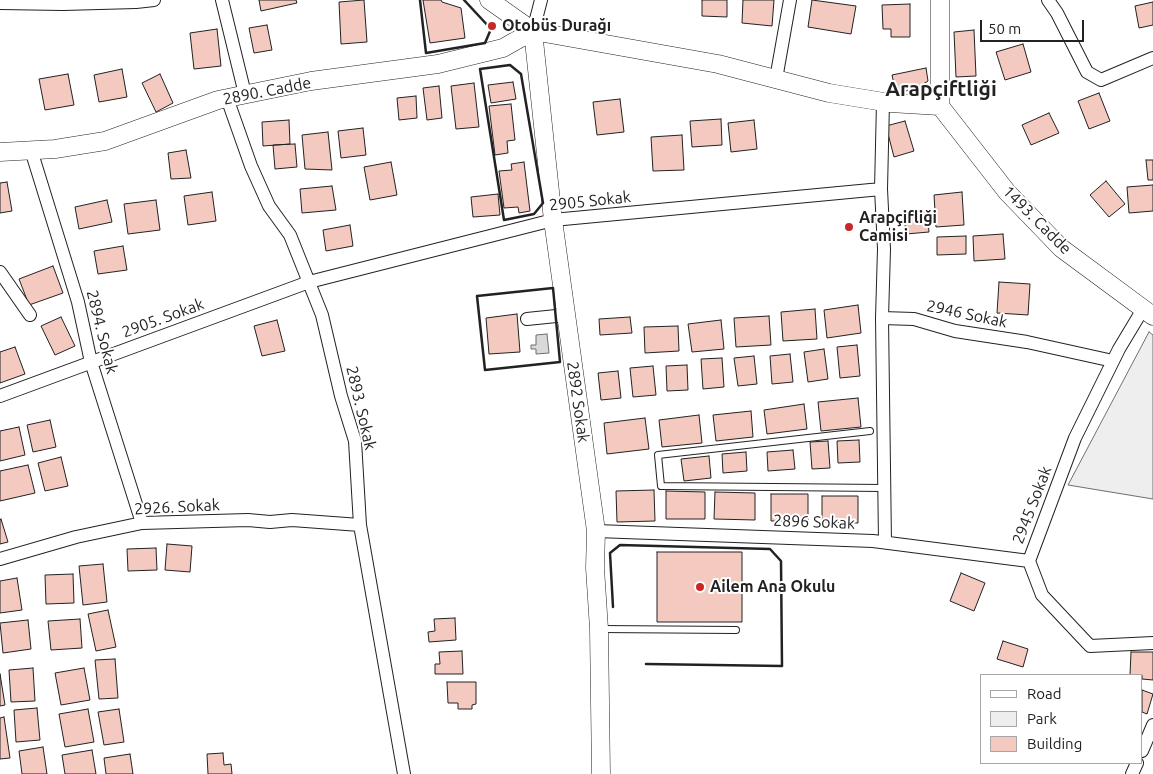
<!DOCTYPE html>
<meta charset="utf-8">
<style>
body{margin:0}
#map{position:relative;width:1153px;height:774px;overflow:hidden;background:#fff;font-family:Ubuntu,sans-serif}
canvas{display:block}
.legend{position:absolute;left:980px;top:674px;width:162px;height:90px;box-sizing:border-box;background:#fff;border:1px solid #a7a7a7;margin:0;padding:6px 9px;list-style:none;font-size:15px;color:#222}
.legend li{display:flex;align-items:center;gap:10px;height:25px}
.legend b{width:25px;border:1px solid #a7a7a7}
.scale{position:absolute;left:980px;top:20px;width:104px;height:22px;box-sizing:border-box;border:2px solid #222;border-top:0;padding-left:6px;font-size:15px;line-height:18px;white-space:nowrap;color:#222;-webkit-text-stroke:4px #fff;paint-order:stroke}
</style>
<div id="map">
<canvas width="1153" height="774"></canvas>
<ul class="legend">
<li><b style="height:6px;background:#fff"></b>Road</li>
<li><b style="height:14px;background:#eee"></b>Park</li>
<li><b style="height:14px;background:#f3c9c0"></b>Building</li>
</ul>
<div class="scale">50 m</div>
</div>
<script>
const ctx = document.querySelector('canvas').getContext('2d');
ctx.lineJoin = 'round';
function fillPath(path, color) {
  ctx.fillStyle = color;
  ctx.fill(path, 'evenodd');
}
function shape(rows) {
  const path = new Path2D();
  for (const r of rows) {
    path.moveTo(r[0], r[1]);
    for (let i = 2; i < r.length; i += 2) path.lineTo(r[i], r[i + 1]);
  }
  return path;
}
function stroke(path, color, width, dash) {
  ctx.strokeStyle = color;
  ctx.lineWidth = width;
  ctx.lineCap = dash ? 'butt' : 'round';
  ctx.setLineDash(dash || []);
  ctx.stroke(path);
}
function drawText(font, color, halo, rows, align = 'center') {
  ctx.font = font + ' Ubuntu,sans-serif';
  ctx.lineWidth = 4;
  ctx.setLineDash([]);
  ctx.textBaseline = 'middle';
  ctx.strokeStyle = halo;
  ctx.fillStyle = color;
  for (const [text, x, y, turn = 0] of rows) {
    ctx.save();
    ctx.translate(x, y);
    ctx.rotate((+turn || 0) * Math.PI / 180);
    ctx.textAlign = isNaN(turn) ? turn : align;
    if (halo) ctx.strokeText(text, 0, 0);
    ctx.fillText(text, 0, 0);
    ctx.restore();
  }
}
const green = shape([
 [1149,332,1153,335,1153,499,1068,485,1149,332]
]);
const water = shape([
 [547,334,549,353,536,354,536,349,531,349,531,345,536,345,536,335,547,334]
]);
const building = shape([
 [259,0,296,0,297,3,261,11,259,0],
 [364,0,367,42,341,44,339,2,364,0],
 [423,0,441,0,442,2,461,8,465,38,430,43,423,0],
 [702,0,727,0,727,17,702,16,702,0],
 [743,0,774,0,772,26,742,23,743,0],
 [812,0,856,6,851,34,808,27,812,0],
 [1153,2,1153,25,1139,28,1135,6,1153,2],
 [910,4,910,37,891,37,891,29,883,29,882,5,910,4],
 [267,25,272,50,254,53,249,28,267,25],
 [217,29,221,66,194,69,190,33,217,29],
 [974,30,976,76,956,77,954,32,974,30],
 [1023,44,1031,72,1005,80,996,52,1023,44],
 [926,68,928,81,915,89,896,93,892,75,926,68],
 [122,69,127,97,99,102,94,75,122,69],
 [68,74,74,105,45,110,39,79,68,74],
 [160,74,173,103,156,112,142,83,160,74],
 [513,82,516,99,491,103,488,85,513,82],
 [474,83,479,127,456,129,451,86,474,83],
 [439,86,442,118,427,120,423,88,439,86],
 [1099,93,1110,121,1089,129,1078,101,1099,93],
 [416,96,417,118,399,120,397,98,416,96],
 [620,99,624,132,597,135,593,102,620,99],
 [511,104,515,140,507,141,508,153,495,155,489,106,511,104],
 [1049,113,1059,133,1031,145,1022,125,1049,113],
 [721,119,722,145,692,147,690,121,721,119],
 [289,120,290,144,263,146,262,122,289,120],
 [754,120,757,149,731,152,728,123,754,120],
 [905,121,914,151,894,157,886,126,905,121],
 [363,128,366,155,341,158,338,131,363,128],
 [328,132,332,170,305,169,302,135,328,132],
 [682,135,684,170,653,171,651,137,682,135],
 [295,144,297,167,275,169,273,145,295,144],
 [186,150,191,178,171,179,168,153,186,150],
 [1146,160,1153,160,1153,180,1148,180,1146,160],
 [391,162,397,195,370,200,364,167,391,162],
 [524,162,530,211,519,213,518,207,504,208,499,171,512,170,511,164,524,162],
 [1106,181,1125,204,1109,217,1090,195,1106,181],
 [7,182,12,211,0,213,0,183,7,182],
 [1153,185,1153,211,1129,213,1127,187,1153,185],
 [332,186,336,210,302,213,300,189,332,186],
 [212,192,216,221,188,225,184,196,212,192],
 [962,192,964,225,936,227,934,195,962,192],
 [498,194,500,215,473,217,471,197,498,194],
 [107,200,112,222,79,229,75,207,107,200],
 [156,200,160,230,128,234,124,204,156,200],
 [927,211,929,232,906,234,904,214,927,211],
 [350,225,353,246,326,251,323,230,350,225],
 [1003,234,1005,259,974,261,973,236,1003,234],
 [966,236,966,254,937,255,937,237,966,236],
 [123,246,127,270,98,274,94,251,123,246],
 [53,266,63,293,29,305,19,279,53,266],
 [999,282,1030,284,1028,315,997,313,999,282],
 [858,305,861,333,827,338,824,310,858,305],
 [815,309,817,339,783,341,781,312,815,309],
 [517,314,520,352,489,354,486,318,517,314],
 [769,316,771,345,736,347,734,318,769,316],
 [61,317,75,346,55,355,41,326,61,317],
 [630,317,632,333,600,335,599,319,630,317],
 [277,320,285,351,262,356,254,326,277,320],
 [721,320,724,349,692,352,688,324,721,320],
 [678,326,679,351,645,353,644,327,678,326],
 [857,345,860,376,840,378,837,347,857,345],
 [15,347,25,374,0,383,0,352,15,347],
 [824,349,828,379,808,382,804,352,824,349],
 [790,354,793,382,772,384,770,356,790,354],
 [754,356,757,384,738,386,734,358,754,356],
 [722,358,724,387,703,389,701,359,722,358],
 [687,365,688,390,667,391,666,366,687,365],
 [653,366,656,395,633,397,630,368,653,366],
 [618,371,621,398,601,400,598,373,618,371],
 [858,398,861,427,821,431,818,402,858,398],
 [804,404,807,429,767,434,764,410,804,404],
 [751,411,753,437,716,441,713,415,751,411],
 [699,415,702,443,662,447,659,420,699,415],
 [645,418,649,449,607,454,604,423,645,418],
 [50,420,56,447,33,452,27,425,50,420],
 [19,427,25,455,0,461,0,431,19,427],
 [859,440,860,462,838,463,837,441,859,440],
 [828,441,830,468,812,469,810,442,828,441],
 [793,450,795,469,768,471,767,452,793,450],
 [746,452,747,471,723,473,722,454,746,452],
 [709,456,711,478,684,481,681,459,709,456],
 [61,457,68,486,45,491,38,463,61,457],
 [28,465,35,493,0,501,0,471,28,465],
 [654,490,655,521,617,522,616,491,654,490],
 [666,491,705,492,705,519,666,519,666,491],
 [715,492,755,493,755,520,714,519,715,492],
 [771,494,808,494,808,521,771,521,771,494],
 [822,496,858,496,858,523,822,522,822,496],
 [1,519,8,542,0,544,0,520,1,519],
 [167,544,192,546,190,572,165,570,167,544],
 [156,548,157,570,128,571,127,549,156,548],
 [657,552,742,552,742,622,657,622,657,552],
 [103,564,107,602,83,605,79,566,103,564],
 [961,573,985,583,974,611,950,601,961,573],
 [73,574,74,603,46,604,45,575,73,574],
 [17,578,22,610,0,613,0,581,17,578],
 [108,610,116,647,96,651,88,614,108,610],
 [455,618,456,640,429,642,428,632,435,631,434,619,455,618],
 [80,619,82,648,51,650,48,621,80,619],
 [28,620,31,649,3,653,0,623,28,620],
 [1003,641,1028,649,1023,667,997,659,1003,641],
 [462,651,463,674,435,674,435,664,440,664,439,652,462,651],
 [1131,652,1153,652,1153,680,1142,679,1142,675,1130,675,1131,652],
 [115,659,118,698,99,699,95,660,115,659],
 [33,668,35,701,11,702,9,670,33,668],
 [84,668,90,700,61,705,55,673,84,668],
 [0,674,5,705,0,706,0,674],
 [447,682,476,682,476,704,472,705,472,709,458,709,458,703,448,703,447,682],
 [1142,690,1153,694,1147,714,1142,712,1142,690],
 [37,708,40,740,16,742,14,710,37,708],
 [88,709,94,742,65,747,59,714,88,709],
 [119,709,124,742,104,745,98,712,119,709],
 [4,717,10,758,0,759,0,718,4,717],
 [43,747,47,774,22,774,19,751,43,747],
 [92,750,96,774,65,774,62,755,92,750],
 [223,753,224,765,231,764,232,774,208,774,207,754,223,753],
 [130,754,133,774,106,774,104,758,130,754]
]);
const lane = shape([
 [870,431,658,455,661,486,884,488],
 [600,629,736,630]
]);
const street = shape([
 [222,0,245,94],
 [1048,0,1057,13,1087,72,1101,80,1153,58],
 [0,3,63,4,136,2,154,0],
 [533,31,541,0],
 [776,79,790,0],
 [227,98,251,166,269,206,290,235,322,315,341,396,355,441,360,525,404,774],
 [883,102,881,189,884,249,882,318,914,319,955,331,1027,342,1113,361],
 [31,150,78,302,91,362,142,523],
 [0,272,30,315],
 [1143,309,1119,349,1075,438,1029,561,1042,595,1090,646,1153,643],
 [882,318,885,542],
 [527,319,566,315],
 [0,396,309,282,553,220,881,189],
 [596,531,873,541,1029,561],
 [0,559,76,537,142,523,248,520,270,522,292,520,360,525],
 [1142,751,1153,725],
 [1132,774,1137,763]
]);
const secondary = shape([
 [489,0,533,31,718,64,829,93,890,103,940,106],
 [533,31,553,220,596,531,595,568,599,629,601,774],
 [940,106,1007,192,1061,248,1153,316],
 [940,106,940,0],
 [0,152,55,149,105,141,218,100,311,81,438,64,503,48,533,31]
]);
const wall = shape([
 [420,0,426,53,485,43,491,29,464,0],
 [510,65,521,74,543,203,534,214,504,220,480,69,510,65],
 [553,288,560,362,485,370,477,296,553,288],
 [613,607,610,553,620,545,770,549,781,561,782,666,646,664]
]);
const markers = [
 [492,26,5,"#c62828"],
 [849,227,5,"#c62828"],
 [700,587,5,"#c62828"]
];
const poiNames = [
 ["Otobüs Durağı",502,26],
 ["Arapçifliği",859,218],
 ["Camisi",859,236],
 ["Ailem Ana Okulu",710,587]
];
const streetNames = [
 ["2890. Cadde",267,91,-11],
 ["2905 Sokak",590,201,-6],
 ["1493. Cadde",1037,220,45],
 ["2946 Sokak",967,314,12],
 ["2905. Sokak",163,318,-20],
 ["2894. Sokak",102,332,76],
 ["2892 Sokak",578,402,82],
 ["2893. Sokak",361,408,77],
 ["2945 Sokak",1032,505,-69],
 ["2926. Sokak",177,507,-3],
 ["2896 Sokak",814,522,2]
];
const districtNames = [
 ["Arapçiftliği",941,89]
];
fillPath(green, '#eee');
stroke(green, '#6f6f6f', 1);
fillPath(water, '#d9d9d9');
stroke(water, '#6f6f6f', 1);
fillPath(building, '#f3c9c0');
stroke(building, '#222', 1);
stroke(lane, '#222', 8);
stroke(street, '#222', 14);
stroke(secondary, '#222', 19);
stroke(lane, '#fff', 6);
stroke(street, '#fff', 12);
stroke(secondary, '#fff', 18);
stroke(wall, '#222', 2.5);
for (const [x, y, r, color] of markers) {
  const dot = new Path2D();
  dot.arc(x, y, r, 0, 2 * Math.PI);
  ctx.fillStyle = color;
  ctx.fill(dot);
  stroke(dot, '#fff', 2);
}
drawText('bold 16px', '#222', '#fff', poiNames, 'left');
drawText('16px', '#222', '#fff', streetNames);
drawText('bold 21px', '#222', '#fff', districtNames);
</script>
